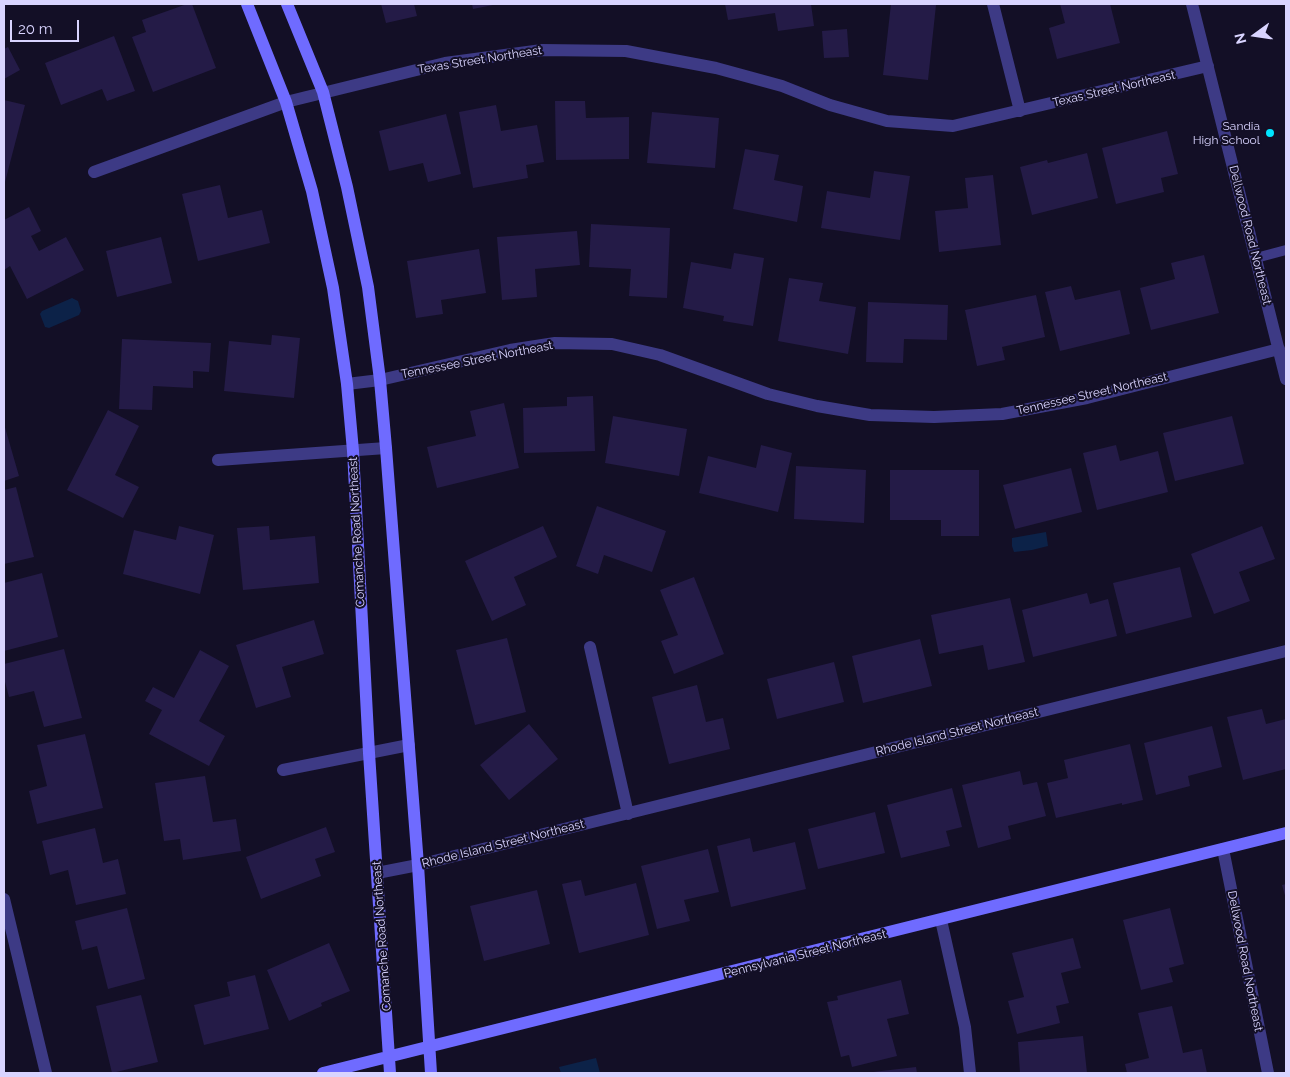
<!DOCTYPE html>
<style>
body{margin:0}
#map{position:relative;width:1290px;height:1077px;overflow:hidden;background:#130f26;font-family:Raleway,sans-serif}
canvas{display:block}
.frame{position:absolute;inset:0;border:5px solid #d9d4ff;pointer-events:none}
.north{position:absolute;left:1230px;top:10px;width:50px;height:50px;-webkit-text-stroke:4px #130f26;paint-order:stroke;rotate:256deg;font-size:14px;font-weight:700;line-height:20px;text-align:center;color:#d9d4ff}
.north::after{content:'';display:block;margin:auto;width:18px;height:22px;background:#d9d4ff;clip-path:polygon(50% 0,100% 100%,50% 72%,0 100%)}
.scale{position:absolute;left:10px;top:20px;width:69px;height:22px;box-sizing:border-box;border:2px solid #d9d4ff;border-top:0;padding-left:6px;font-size:15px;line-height:18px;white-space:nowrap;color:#d9d4ff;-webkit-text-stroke:4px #130f26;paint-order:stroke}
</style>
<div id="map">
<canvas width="1290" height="1077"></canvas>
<div class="frame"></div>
<div class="north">N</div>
<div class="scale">20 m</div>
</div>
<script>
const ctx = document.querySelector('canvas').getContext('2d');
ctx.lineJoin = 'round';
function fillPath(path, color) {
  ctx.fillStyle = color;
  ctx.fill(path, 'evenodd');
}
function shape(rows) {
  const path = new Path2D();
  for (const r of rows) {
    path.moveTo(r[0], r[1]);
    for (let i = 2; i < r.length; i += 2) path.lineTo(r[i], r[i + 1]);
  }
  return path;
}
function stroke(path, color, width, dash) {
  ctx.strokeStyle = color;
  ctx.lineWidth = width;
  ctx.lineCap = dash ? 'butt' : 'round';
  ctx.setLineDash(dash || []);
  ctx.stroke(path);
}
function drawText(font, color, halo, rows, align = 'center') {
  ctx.font = font + ' Raleway,sans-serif';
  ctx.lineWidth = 4;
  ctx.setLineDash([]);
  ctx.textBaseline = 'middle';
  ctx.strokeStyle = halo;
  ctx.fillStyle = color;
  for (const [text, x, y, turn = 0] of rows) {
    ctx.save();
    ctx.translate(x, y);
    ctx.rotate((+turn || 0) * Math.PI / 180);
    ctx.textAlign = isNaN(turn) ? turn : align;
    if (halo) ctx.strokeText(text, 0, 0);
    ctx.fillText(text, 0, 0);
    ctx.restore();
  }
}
const water = shape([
 [72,298,78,301,81,311,79,315,49,328,45,327,40,314,42,311],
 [1046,532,1048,546,1032,550,1014,552,1012,546,1012,538],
 [596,1058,600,1073,561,1073,559,1067]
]);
const building = shape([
 [187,4,192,4,216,68,153,92,132,37,146,32,142,20],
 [381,4,414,4,417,16,386,23],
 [472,4,492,4,493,5,473,9],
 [725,4,811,4,814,26,778,31,775,13,728,20],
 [891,4,936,5,928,80,883,75],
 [1060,4,1110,4,1120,43,1057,59,1049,28,1065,23],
 [847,29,849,57,824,58,822,31],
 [114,36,135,91,107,101,102,89,61,105,45,63],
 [8,47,20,70,4,79,4,49],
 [4,100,25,105,4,186],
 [555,101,585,101,586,118,629,117,629,159,556,160],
 [496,105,501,131,537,125,544,162,526,165,528,178,473,188,459,112],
 [652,112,719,118,715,168,647,163],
 [446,114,461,174,428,182,423,163,389,171,379,131],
 [1167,131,1178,174,1161,178,1164,192,1116,204,1102,148],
 [745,149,779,155,774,180,803,186,797,222,733,209],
 [1087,153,1098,198,1032,215,1020,167,1047,160,1048,163],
 [874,171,910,176,900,240,821,228,827,191,870,198],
 [993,175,1001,245,939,252,935,211,968,208,965,178],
 [220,185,228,218,262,210,270,243,198,261,182,194],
 [29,207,41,231,31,236,39,251,66,237,84,270,27,299,10,266,4,270,4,220],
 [591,224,670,228,667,298,629,296,631,269,589,267],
 [577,231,580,265,535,269,537,297,502,300,497,237],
 [161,237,172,283,117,297,106,251],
 [479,249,486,293,441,300,443,314,416,318,407,261],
 [734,253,764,258,753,326,723,321,724,316,683,308,691,262,731,269],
 [1204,255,1219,313,1151,330,1140,288,1175,279,1171,263],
 [789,278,823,283,819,301,856,307,848,354,778,341],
 [1071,286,1075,300,1120,290,1130,334,1060,351,1045,292],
 [1036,295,1045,337,1002,347,1005,360,977,366,965,310],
 [868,302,948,305,947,340,904,339,903,363,866,362],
 [272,335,300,338,294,398,224,391,229,341,271,345],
 [122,339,211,343,209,372,193,371,193,388,153,386,152,410,119,409],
 [593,396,595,451,524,453,523,408,567,406,567,397],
 [504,403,519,468,437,488,427,447,476,436,470,411],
 [108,410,139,426,115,475,139,487,123,518,67,490],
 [613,416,687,429,679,476,605,463],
 [1232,416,1244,464,1175,481,1163,433],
 [4,424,19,476,4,481],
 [761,445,792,453,778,512,699,493,708,456,756,468],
 [1116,445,1120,461,1158,451,1168,492,1097,510,1083,453],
 [796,466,866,470,864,523,794,519],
 [1071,468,1082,512,1015,529,1003,485],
 [890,470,979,470,979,536,941,536,941,520,890,520],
 [16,487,34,557,4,564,4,490],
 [597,506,666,531,652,572,604,555,598,574,576,566],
 [179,526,214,535,200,594,123,574,134,530,176,540],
 [269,526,270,540,315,536,319,583,243,590,237,528],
 [543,526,557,557,514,577,526,605,492,621,465,561],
 [1262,526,1275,559,1239,572,1250,601,1214,614,1191,554],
 [1180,567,1192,617,1126,634,1113,583],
 [42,573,58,637,4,651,4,583],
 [694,577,724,654,674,674,661,641,678,635,660,590],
 [1087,593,1090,604,1108,599,1117,636,1033,657,1022,610],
 [1010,598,1025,662,988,670,983,645,939,654,931,615],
 [314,620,324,654,282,667,291,697,256,708,236,645],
 [507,638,526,712,475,725,456,650],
 [920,639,932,686,863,703,852,656],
 [64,649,82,718,44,727,34,691,9,697,4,678,4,664],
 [200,650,229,666,199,721,225,736,209,766,149,734,162,710,145,701,153,687,174,698],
 [834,662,844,702,777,719,767,679],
 [697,685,706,722,723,718,730,749,669,764,652,697],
 [1262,709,1266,724,1286,719,1286,769,1243,780,1227,717],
 [529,724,558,759,509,800,480,765],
 [1212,726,1222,767,1188,776,1190,786,1156,795,1144,743],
 [85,734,103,808,37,824,29,791,47,786,37,745],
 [1130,744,1143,800,1122,805,1122,803,1056,818,1047,783,1068,778,1064,760],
 [1020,771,1023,785,1037,782,1046,816,1008,826,1011,839,978,848,962,785],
 [205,776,213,822,236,819,241,851,183,860,180,839,164,841,155,783],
 [952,788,962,827,946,831,950,846,901,858,887,805],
 [875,812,885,853,818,869,808,829],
 [326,827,335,852,315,859,321,876,261,899,246,857],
 [95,828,103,863,118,859,126,894,76,905,68,870,50,875,42,841],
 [750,838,753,852,795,842,806,889,731,907,717,846],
 [708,849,719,892,684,900,690,921,657,929,641,866],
 [581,880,585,896,636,883,649,935,579,953,562,884],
 [1286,884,1286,899,1282,885],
 [537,890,550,944,484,961,470,906],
 [127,908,145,979,108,989,97,946,82,950,75,921],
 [1170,908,1184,964,1169,968,1173,982,1141,990,1123,920],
 [1073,938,1081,968,1061,973,1069,1003,1056,1006,1060,1023,1017,1034,1008,1001,1024,997,1012,953],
 [329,943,350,991,321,1003,322,1006,289,1021,267,970],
 [255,975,269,1029,204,1045,194,1005,230,996,227,982],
 [901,980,909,1014,887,1019,897,1056,852,1067,849,1055,841,1057,827,1002,838,1000,837,996],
 [141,995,158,1062,112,1073,96,1006],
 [1172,1006,1183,1053,1202,1049,1207,1073,1127,1073,1125,1064,1149,1058,1138,1013],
 [1083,1036,1087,1073,1020,1073,1018,1042],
 [916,1067,917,1073,873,1073,873,1072]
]);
const lane = shape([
 [1256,258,1286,250]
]);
const street = shape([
 [993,4,1020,111],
 [1192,4,1286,379],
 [94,172,286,102,445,63,542,50,626,51,716,68,782,86,830,105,887,121,953,126,1208,66],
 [347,384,380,380,510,350,555,343,612,344,660,355,768,394,817,406,870,415,934,417,1002,414,1087,398,1279,349],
 [218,460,386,448],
 [590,647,628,814],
 [283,770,409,745],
 [1223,849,1268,1073],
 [377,873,418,865,1286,651],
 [4,899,46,1073],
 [941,920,965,1027,970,1073]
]);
const secondary = shape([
 [247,4,286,102,312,191,333,288,347,384,353,451,369,753,390,1073],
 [287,4,323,92,347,187,368,287,380,380,386,448,418,865,431,1073],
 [323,1073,1286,833]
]);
const markers = [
 [1270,133,5,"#00e5ff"]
];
const streetNames = [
 ["Texas Street Northeast",480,60,-9],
 ["Texas Street Northeast",1114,89,-13],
 ["Dellwood Road Northeast",1250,235,76],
 ["Tennessee Street Northeast",477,360,-11],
 ["Tennessee Street Northeast",1092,394,-13],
 ["Comanche Road Northeast",357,532,-93],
 ["Rhode Island Street Northeast",957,732,-14],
 ["Rhode Island Street Northeast",503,844,-14],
 ["Comanche Road Northeast",382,936,-94],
 ["Pennsylvania Street Northeast",805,954,-14],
 ["Dellwood Road Northeast",1245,961,79]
];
const poiNames = [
 ["Sandia",1260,126],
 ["High School",1260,140]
];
fillPath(water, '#0c2248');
fillPath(building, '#241b47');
stroke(lane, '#3d3a85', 10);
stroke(street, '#3d3a85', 12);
stroke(secondary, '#6f6bff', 12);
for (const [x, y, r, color] of markers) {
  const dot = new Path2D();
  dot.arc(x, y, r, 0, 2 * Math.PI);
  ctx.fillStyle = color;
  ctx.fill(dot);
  stroke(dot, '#130f26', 2);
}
drawText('12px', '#d9d4ff', '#130f26', streetNames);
drawText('12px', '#d9d4ff', '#130f26', poiNames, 'right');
</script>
